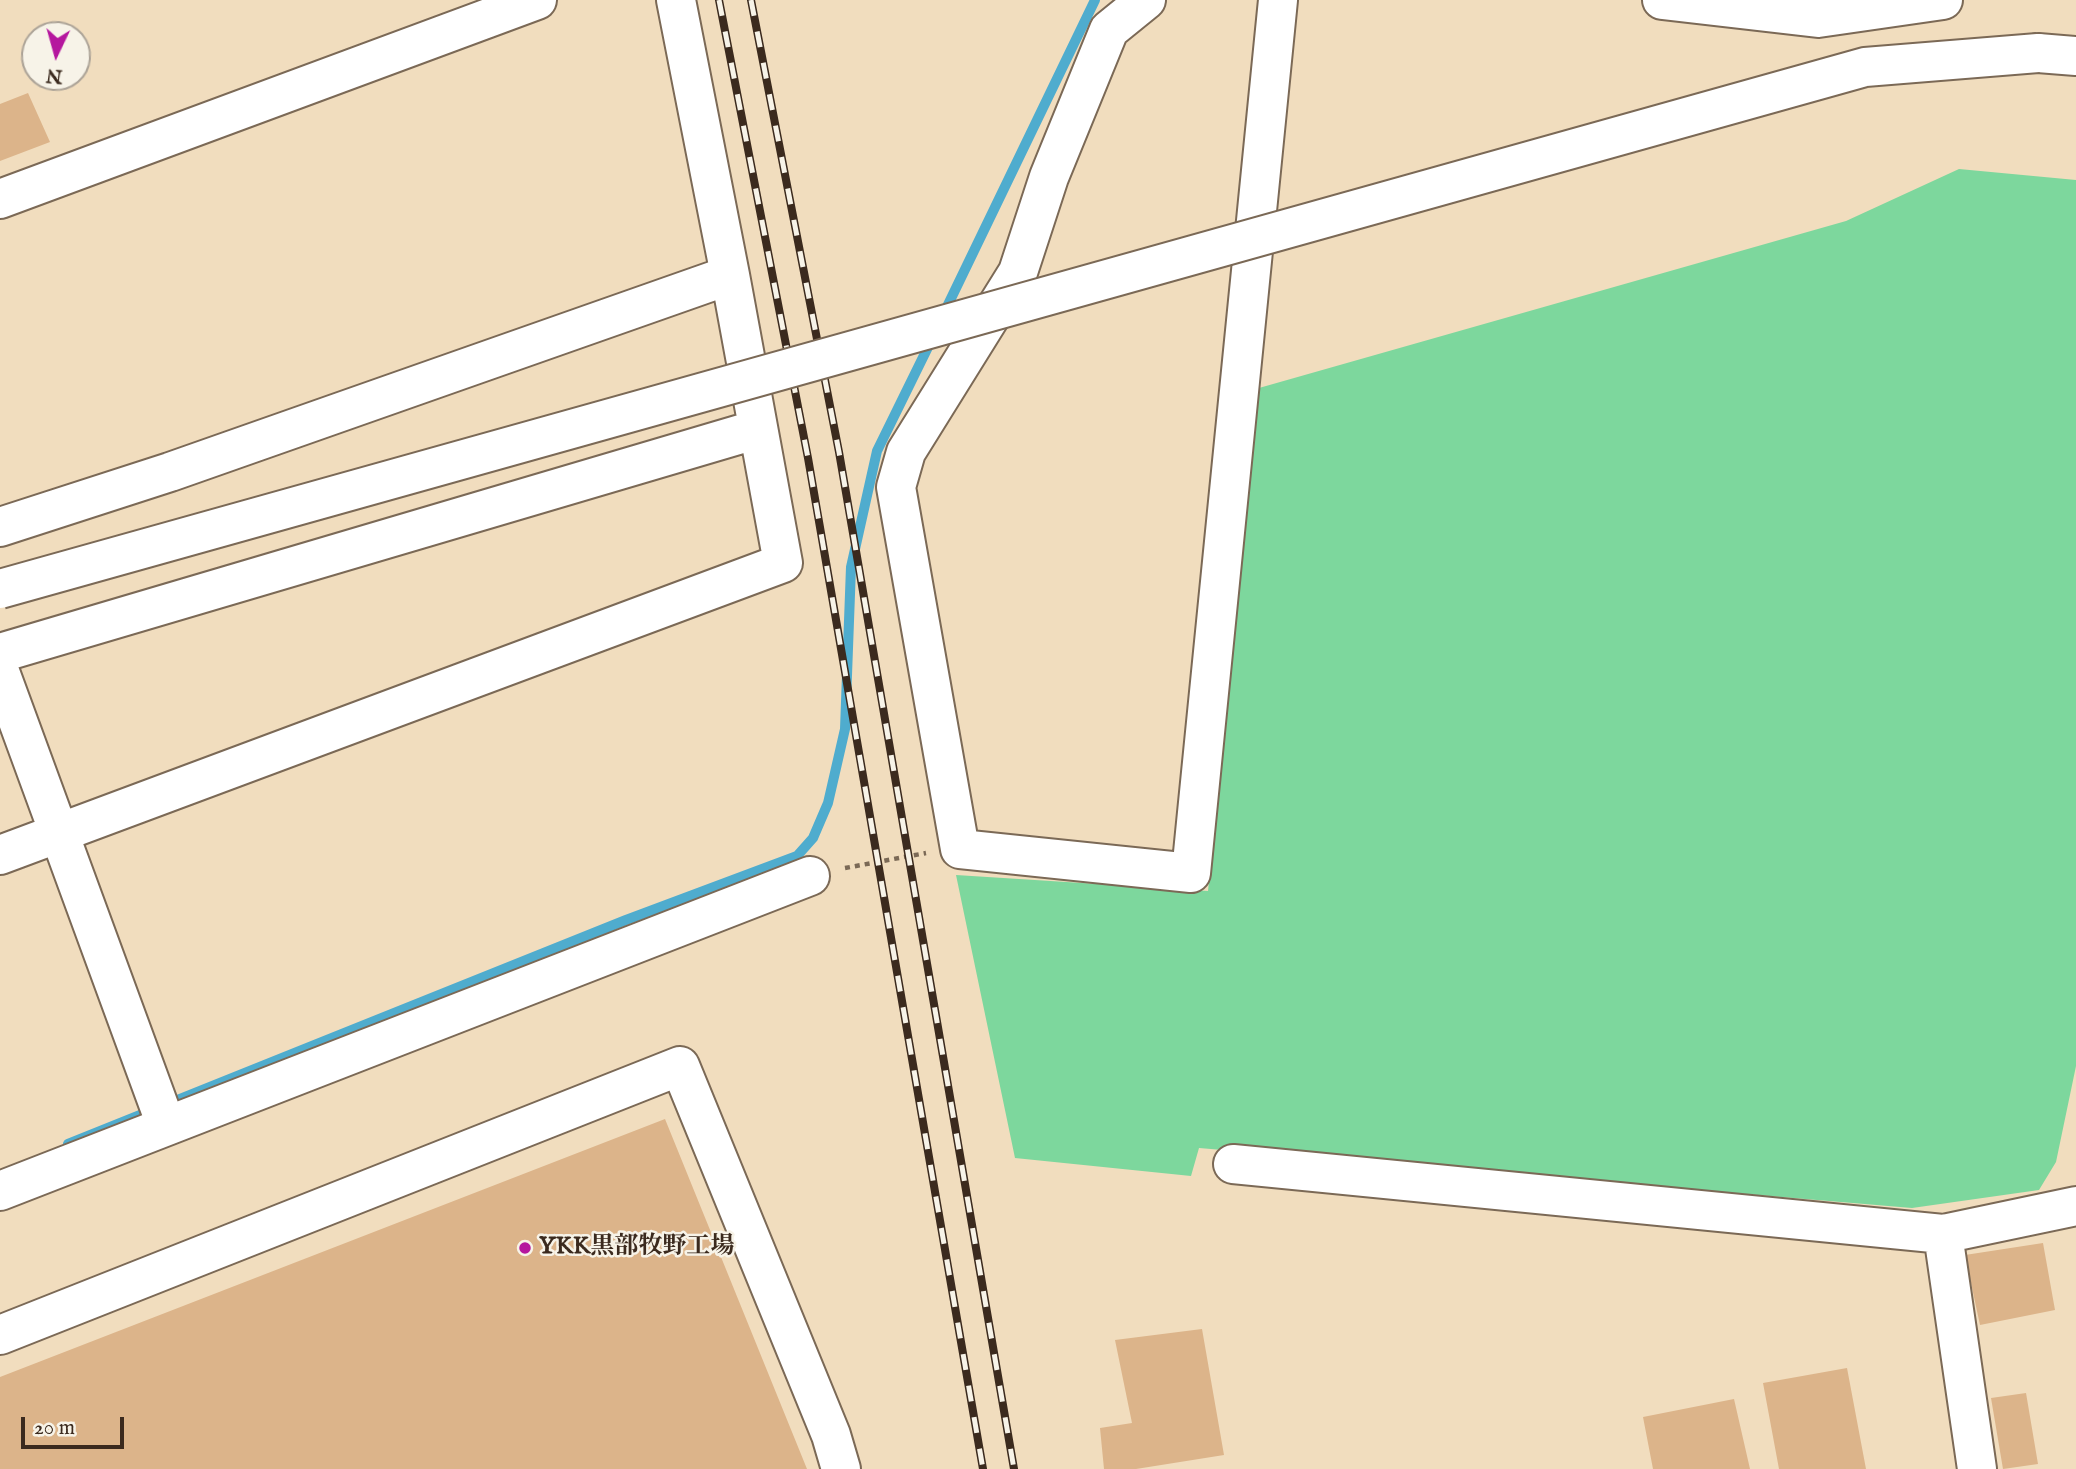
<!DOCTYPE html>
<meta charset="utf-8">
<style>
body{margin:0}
#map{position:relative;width:2076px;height:1469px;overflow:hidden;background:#f1ddbe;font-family:"IM FELL English",serif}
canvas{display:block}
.north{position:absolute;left:21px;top:21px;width:70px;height:70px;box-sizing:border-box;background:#f7f3e8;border:2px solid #aca397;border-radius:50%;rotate:185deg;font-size:19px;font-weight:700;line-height:28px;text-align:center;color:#3b2a1e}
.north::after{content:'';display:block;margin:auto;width:24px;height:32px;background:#b5179e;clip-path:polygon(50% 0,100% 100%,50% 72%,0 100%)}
.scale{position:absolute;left:21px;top:1417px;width:103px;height:32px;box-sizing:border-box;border:4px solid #3b2a1e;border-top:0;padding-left:9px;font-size:21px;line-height:24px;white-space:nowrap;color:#3b2a1e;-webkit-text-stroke:5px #f7f3e8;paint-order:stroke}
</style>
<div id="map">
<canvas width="2076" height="1469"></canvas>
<div class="north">N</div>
<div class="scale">20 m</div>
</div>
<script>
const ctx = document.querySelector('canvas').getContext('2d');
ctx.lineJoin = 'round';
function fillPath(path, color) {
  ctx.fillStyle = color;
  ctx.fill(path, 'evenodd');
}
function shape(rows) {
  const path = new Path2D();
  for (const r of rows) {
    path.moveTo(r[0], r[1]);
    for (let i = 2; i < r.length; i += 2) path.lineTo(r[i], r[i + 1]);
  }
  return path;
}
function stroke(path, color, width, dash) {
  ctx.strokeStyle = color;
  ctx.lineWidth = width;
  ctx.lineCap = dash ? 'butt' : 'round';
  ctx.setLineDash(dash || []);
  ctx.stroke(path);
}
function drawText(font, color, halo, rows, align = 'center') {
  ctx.font = font + ' "IM FELL English","Noto Serif JP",serif';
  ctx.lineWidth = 5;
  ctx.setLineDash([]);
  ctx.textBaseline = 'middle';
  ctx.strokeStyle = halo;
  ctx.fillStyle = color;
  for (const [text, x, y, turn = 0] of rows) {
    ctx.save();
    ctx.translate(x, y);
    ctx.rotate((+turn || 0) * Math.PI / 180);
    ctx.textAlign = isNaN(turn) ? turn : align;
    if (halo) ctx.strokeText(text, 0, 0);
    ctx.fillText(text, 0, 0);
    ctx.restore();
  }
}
const green = shape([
 [1959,169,2076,180,2076,1066,2056,1162,2039,1190,1912,1208,1199,1148,1191,1176,1015,1158,956,875,1208,891,1259,388,1846,221]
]);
const stream = shape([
 [943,315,1095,0],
 [68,1144,626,920,797,856,813,838,828,803,845,729,851,567,877,451,932,339]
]);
const building = shape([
 [28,93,50,142,0,161,0,104],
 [665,1119,807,1469,0,1469,0,1377],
 [2043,1243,2055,1310,1980,1325,1965,1255],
 [1202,1329,1224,1455,1136,1469,1104,1469,1100,1428,1132,1423,1115,1340],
 [1847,1368,1866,1469,1779,1469,1763,1383],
 [2026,1393,2038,1464,2003,1469,1991,1398],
 [1734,1399,1750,1469,1653,1469,1643,1417]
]);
const path = shape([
 [845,868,926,853]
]);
const minor = shape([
 [1146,0,1109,30,1049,177,1018,272,906,452,896,487,960,849,1191,873,1278,0],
 [1662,0,1818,18,1943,0],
 [2038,53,2076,56],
 [0,199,537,0],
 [0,527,170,472,730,275],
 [0,653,758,429],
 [0,672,166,1125],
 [0,855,783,563,730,275,676,0],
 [1233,1164,1943,1234],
 [0,1191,810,876],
 [0,1335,680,1066,831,1435,841,1469],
 [1977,1469,1943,1234,2076,1206]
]);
const rail = shape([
 [719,0,808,458,983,1469],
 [751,0,839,452,1014,1469]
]);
const minorBridge = shape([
 [0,589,1865,67,2038,53]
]);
const markers = [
 [525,1248,7,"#b5179e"]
];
const poiNames = [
 ["YKK黒部牧野工場",539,1248]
];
fillPath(green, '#7dd79d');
stroke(stream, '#4facce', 10);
fillPath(building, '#dcb48a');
stroke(minor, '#7b6956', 42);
stroke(path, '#7b6956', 4.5, [5, 5]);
stroke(minor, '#fff', 38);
stroke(rail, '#3b2a1e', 8);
stroke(rail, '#f7f3e8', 5, [16]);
stroke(minorBridge, '#7b6956', 42, []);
stroke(minorBridge, '#fff', 38);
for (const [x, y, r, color] of markers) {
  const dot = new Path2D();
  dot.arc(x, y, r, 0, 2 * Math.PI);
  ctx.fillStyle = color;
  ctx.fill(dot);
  stroke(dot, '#f7f3e8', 2.5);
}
drawText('bold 24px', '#3b2a1e', '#f7f3e8', poiNames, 'left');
</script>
